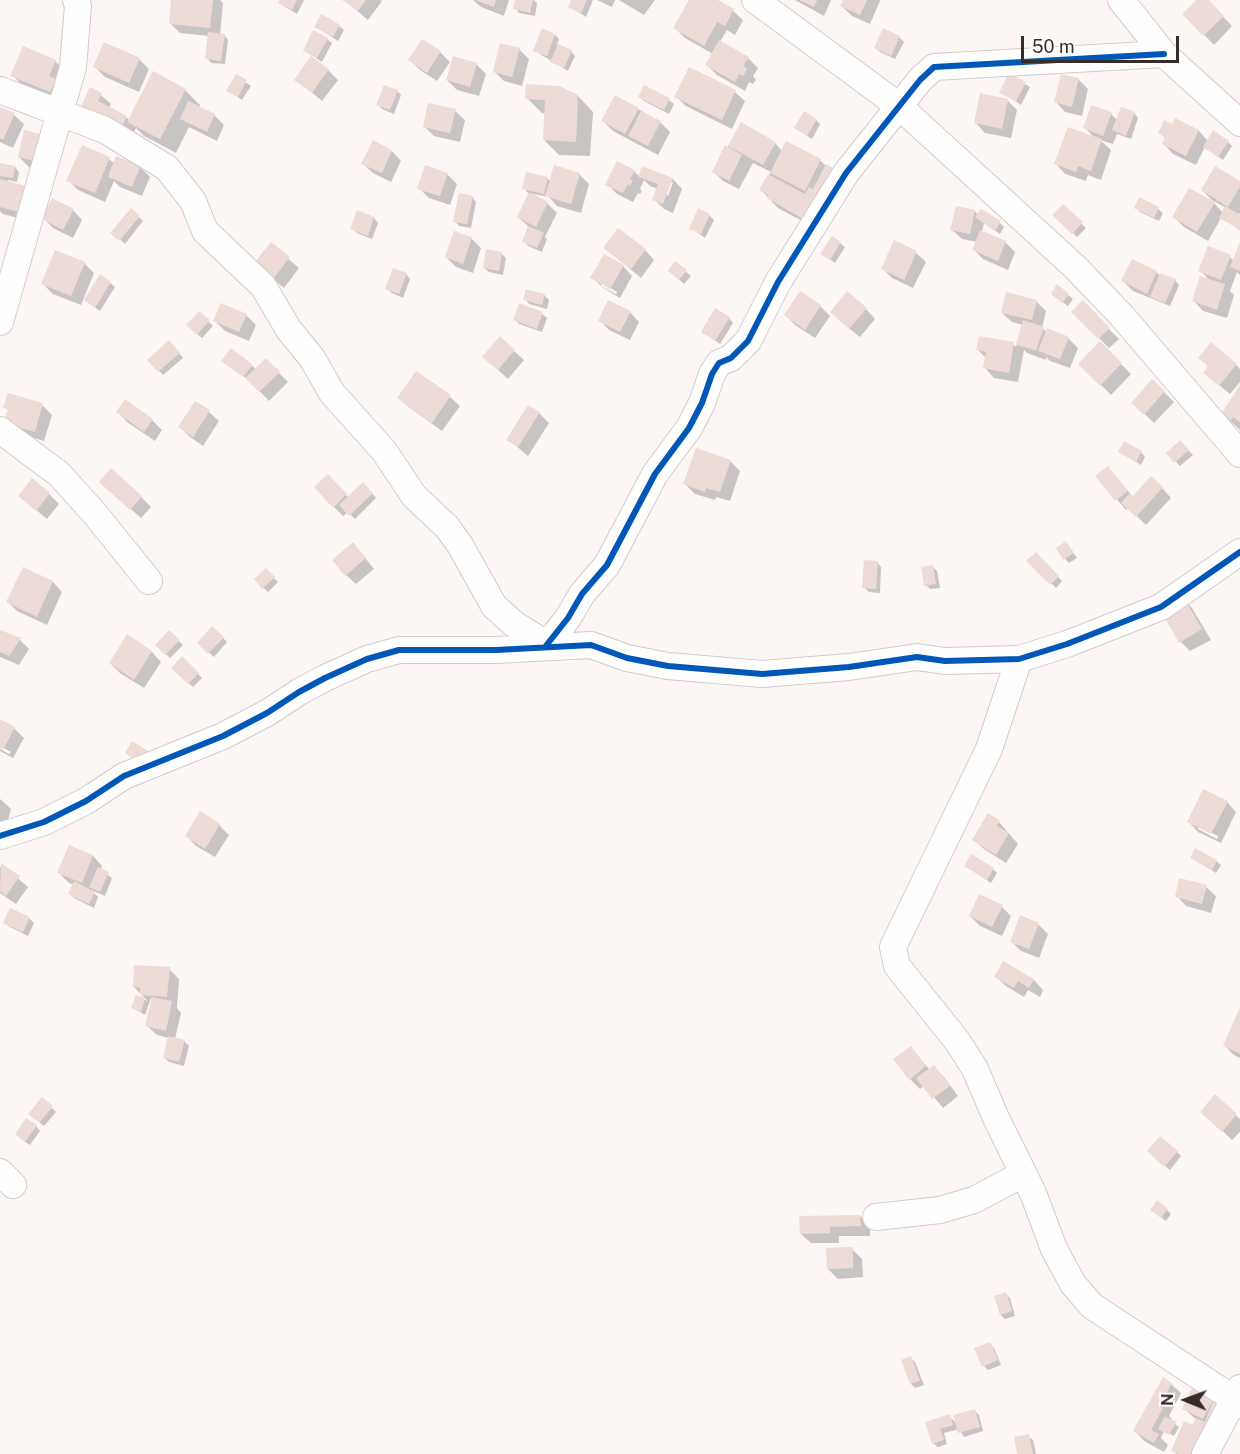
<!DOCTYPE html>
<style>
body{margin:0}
#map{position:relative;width:1240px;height:1454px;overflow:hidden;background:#fcf6f5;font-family:"Public Sans",sans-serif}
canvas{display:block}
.north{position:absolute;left:1156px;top:1370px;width:60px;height:60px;-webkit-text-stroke:4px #fff;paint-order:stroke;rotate:271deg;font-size:16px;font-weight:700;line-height:24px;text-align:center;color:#362d2a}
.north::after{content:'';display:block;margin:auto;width:21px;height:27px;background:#362d2a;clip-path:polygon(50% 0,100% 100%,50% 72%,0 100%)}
.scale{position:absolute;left:1021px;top:36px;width:158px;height:27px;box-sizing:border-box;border:3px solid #362d2a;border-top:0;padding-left:8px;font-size:18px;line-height:21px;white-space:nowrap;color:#362d2a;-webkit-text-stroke:4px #fff;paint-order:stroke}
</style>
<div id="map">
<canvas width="1240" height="1454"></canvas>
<div class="north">N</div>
<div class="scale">50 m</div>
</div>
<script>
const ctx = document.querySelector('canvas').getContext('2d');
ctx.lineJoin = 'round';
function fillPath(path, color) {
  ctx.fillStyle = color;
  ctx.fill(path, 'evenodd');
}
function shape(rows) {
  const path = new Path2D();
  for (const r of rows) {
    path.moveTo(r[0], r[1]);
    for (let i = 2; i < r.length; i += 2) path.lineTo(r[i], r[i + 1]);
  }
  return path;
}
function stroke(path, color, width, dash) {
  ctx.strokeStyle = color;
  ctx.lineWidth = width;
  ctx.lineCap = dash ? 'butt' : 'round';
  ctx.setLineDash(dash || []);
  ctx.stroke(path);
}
const shadow = shape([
 [173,0,220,0,223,3,220,35,224,35,228,40,225,64,211,63,207,58,209,36,180,33,170,23],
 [282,0,304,0,297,14,285,7,280,3],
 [344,0,381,0,382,1,368,20],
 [473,0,509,0,504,16,481,7],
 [517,0,534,0,537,3,535,16,519,13,515,8],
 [573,0,593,0,586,17,570,7],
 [597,0,615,0,612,7],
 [619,0,655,0,644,15],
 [690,0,714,0,733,11,743,20,735,35,727,30,720,42,748,58,758,68,753,76,756,80,753,84,749,82,745,91,717,75,707,65,713,54,685,38,675,28],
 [795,0,831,0,824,16],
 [845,0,879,0,880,1,870,24,852,16,842,6],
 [1198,0,1207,0,1232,26,1214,45,1184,14],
 [339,26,344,30,338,41,316,27],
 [555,35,559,39,557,45,571,51,575,56,568,71,535,51],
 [899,37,904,42,895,59,880,52,875,47],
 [327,39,332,43,322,62,304,50],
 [519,49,529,59,522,86,504,81,494,71],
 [440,52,450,62,437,81,420,70,410,60],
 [139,59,149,69,139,92,105,77,95,67],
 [55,61,65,71,60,101,22,85,12,75],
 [476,64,486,74,479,96,457,90,447,80],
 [690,69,735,92,745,101,732,129,686,106,676,97],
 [328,70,338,80,322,101,296,79],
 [154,73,185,90,200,105,199,108,214,115,224,125,217,141,189,127,176,153,144,136,136,128,132,135,93,116,83,106,101,95,111,104,109,108,130,120],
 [1010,75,1030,87,1021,105,1001,92],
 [237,76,251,86,242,100,228,90],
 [1078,79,1088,89,1082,116,1065,112,1056,102],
 [645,87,669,100,674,104,669,114,644,101,640,97],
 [397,91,401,95,394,114,382,109,378,105],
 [578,96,593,112,590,156,559,155,544,140,546,114,542,113,527,98],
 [1008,101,1017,110,1011,138,985,133,976,123],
 [0,108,14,115,24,124,13,148,0,142],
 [638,109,660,122,670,132,658,155,613,131,603,121],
 [455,111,465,120,460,142,434,136,424,126],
 [1134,113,1138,118,1131,139,1117,134,1113,144,1100,140,1111,150,1101,180,1088,175,1086,181,1065,174,1056,164,1095,138,1085,128,1111,114,1117,120],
 [816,120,820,124,812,139,796,128],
 [1176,120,1199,131,1208,141,1228,142,1232,146,1223,160,1205,147,1196,165,1173,154,1164,144,1166,139,1160,133,1173,126],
 [742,124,775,143,782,151,820,160,826,166,813,227,778,208,761,190,771,172,753,163,739,189,723,181,713,171],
 [25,132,49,171,29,167,19,157],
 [392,151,401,161,391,182,373,173,363,164],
 [109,159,115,164,140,167,150,177,142,196,120,187,114,181,105,202,78,190,68,180],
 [0,164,15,167,19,172,17,182,8,180,8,183,33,222,3,214,0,211],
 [634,171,640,177,673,179,682,189,673,213,664,209,654,199,658,189,650,186,644,180,640,189,642,191,640,194,638,193,633,202,617,194,607,184],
 [670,182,673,182,668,196,666,194],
 [447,174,457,184,450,205,429,198,419,188],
 [527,174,548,179,551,182,579,174,589,184,581,213,557,206,549,197,528,193,524,188],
 [1240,183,1240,213,1238,215,1240,216,1240,230,1221,218,1208,241,1184,227,1174,217,1214,203,1223,213,1226,208,1212,200,1202,190],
 [472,197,476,202,471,228,459,226,455,221],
 [1140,199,1158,209,1163,213,1159,221,1140,212,1135,207],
 [547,203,557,213,545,237,547,239,542,252,528,246,524,241,528,226,518,217],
 [1063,206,1086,228,1077,237,1054,215],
 [73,210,82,220,73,238,53,228,43,218],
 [975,211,978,215,1000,223,1004,227,1000,234,984,223,982,232,1005,242,1015,252,1008,270,983,259,974,250,977,242,962,239,952,230],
 [358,212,374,218,378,223,372,239,357,233,352,228],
 [709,215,714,220,705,238,691,228],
 [139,217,143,221,125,244,113,233],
 [471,238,481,248,473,273,456,267,446,257],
 [840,243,845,247,835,263,822,254],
 [271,244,299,268,284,288,266,273],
 [1240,245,1240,275,1237,272,1230,291,1234,295,1227,318,1203,311,1194,301,1210,281,1200,270,1230,257,1234,261],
 [605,248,645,250,654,260,641,278],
 [501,253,506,258,503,275,489,272,484,268],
 [916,253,926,262,913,288,892,278,882,268],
 [84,263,94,273,81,305,53,294,43,284],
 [676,263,691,276,684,284,674,275],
 [623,266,632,276,620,298,602,287,592,277],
 [601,282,617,292,616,294,601,286],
 [1156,272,1160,276,1175,280,1179,285,1170,306,1133,291,1123,281],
 [406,274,410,279,403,298,392,293,387,289],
 [110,283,115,287,100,311,90,304],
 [1058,287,1073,299,1068,306,1057,298],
 [801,293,820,306,830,316,815,338,795,325,786,315],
 [544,295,549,300,547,309,529,304,525,299],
 [1036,301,1046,311,1042,328,1047,332,1068,338,1078,348,1070,368,1050,361,1046,357,1046,360,1027,353,1024,350,1018,382,994,378,985,368,986,358,978,350,1013,344,1016,347,1023,325,1012,322,1002,313],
 [1083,303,1119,339,1107,350,1131,374,1111,395,1080,364,1109,348,1073,312],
 [866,309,875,319,860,337,841,322],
 [630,312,639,322,630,340,609,330,600,320],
 [199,313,213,326,202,338,192,330],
 [542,314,547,318,542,332,519,324,515,319],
 [246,315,256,325,249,341,225,331,215,321],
 [729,318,733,323,720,344,703,332],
 [173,346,183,358,163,375,149,360],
 [514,351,524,360,508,379,494,366],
 [266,360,288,382,269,401,249,380,227,365,252,366,256,369],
 [1236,365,1240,369,1240,382,1230,394,1215,382],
 [416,373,450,397,460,406,442,431,409,407,399,398],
 [1240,388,1240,430,1223,414],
 [1164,392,1174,402,1154,423,1133,403],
 [125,401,152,420,162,430,155,441,127,422,118,412],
 [196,403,209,412,219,421,203,446,190,437,180,427],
 [42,405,52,415,44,441,15,432,9,411,5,407],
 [539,413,549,423,528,456,508,439],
 [1180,442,1193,455,1180,466,1168,453],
 [1120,452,1141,452,1145,457,1141,465],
 [730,461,740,471,730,501,716,497,715,500,695,494,685,484],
 [1108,468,1134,498,1162,488,1171,498,1146,525,1128,508,1126,510,1097,477],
 [328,476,349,498,363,484,376,498,355,519,348,512,343,516,334,507],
 [111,492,141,497,151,507,141,518],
 [49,494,59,504,47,519,20,496],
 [1066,543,1077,558,1069,563,1065,559],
 [362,554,374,569,356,584,346,575],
 [1036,554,1062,581,1056,588,1029,561],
 [877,562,881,567,880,593,869,592,864,587],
 [933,567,937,571,940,588,930,589,926,585],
 [23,569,53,582,62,592,47,625,17,611,8,602],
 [266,570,278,582,268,592,256,580],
 [1182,598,1192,608,1211,640,1190,651,1181,642],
 [0,631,20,640,29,649,19,665,0,657],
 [169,632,183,645,170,658,157,645],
 [127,636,152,652,161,662,144,688,120,673,110,663],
 [223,638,227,642,214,657,199,643],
 [182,658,202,678,193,687,173,668],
 [0,720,14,728,24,738,13,758,0,751,0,749,9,754,11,752,0,746],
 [0,799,11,809,5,832,0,830],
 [1227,802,1236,812,1221,843,1198,832,1189,822],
 [1198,826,1218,836,1217,839,1198,829],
 [999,822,1018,844,1006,863,984,849,974,840],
 [219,825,229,835,215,857,196,846,187,836],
 [70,847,93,856,102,866,101,870,112,878,105,896,91,890,98,897,94,908,74,898,69,893,74,885,69,883,59,873],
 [1192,858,1216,861,1221,865,1216,873],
 [2,865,28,887,16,904,0,893,0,868],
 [966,866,993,869,997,873,991,883],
 [1206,887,1216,896,1211,913,1186,906,1177,896],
 [1002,907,1011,916,1002,936,980,926,970,916],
 [29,918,34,923,28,936,10,927,5,923],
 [1038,924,1048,934,1039,958,1021,951,1011,941],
 [1004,963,1034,980,1043,990,1040,997,1028,990,1024,997,1006,986,996,977],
 [169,969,179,979,177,1008,181,1013,175,1039,184,1041,189,1046,184,1066,169,1062,164,1057,169,1038,157,1035,147,1026,153,998,151,998,145,1015,133,1008,137,997,148,1001,134,987],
 [1240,1011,1240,1058,1234,1055,1224,1045],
 [911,1048,930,1070,934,1067,943,1076,958,1096,943,1108,924,1085,920,1089,910,1079],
 [1215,1097,1240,1119,1240,1132,1232,1140,1212,1121],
 [52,1108,56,1112,44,1126,34,1118],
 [36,1126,40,1131,30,1145,21,1139],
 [1177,1152,1181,1156,1170,1170,1153,1156],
 [1167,1210,1171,1214,1166,1221,1156,1214],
 [860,1216,870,1226,870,1236,839,1236,839,1243,811,1243,801,1234],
 [852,1249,862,1259,863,1277,838,1279,828,1269],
 [1006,1294,1010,1298,1015,1316,1005,1319,1001,1315],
 [989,1343,994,1348,1001,1365,988,1370,984,1366],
 [911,1358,915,1362,924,1385,915,1388,911,1384],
 [1171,1384,1181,1393,1169,1416,1172,1419,1171,1421,1179,1427,1174,1436,1164,1431,1161,1438,1168,1445,1164,1452,1144,1441,1135,1431],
 [1193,1390,1214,1401,1213,1454,1176,1454,1173,1450,1194,1427,1197,1420,1184,1409],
 [974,1410,979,1415,983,1431,964,1437,959,1429,944,1433,947,1444,938,1447,933,1443,927,1423,949,1416,957,1424],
 [1028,1436,1033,1440,1036,1454,1019,1454]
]);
const building = shape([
 [171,0,213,0,210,28,169,24],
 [280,0,297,0,292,10,278,3],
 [342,0,366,0,358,11],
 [476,0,496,0,494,7],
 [515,0,533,0,530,13,513,9],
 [571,0,587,0,581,13,568,7],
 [689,0,718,0,734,9,725,26,717,22,704,46,673,28],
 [799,0,817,0,814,7],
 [843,0,867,0,860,15,840,6],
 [1196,0,1209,0,1224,16,1203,36,1182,14],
 [321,14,340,25,333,37,314,27],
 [542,28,555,34,547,56,533,51],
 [883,28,900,36,891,56,874,48],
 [313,30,328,38,317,58,303,51],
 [208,32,225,34,221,61,205,59],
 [422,39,441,51,427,73,408,60],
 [719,40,749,57,743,66,747,69,743,76,739,74,735,82,705,65],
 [104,42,140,58,129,83,93,67],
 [500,43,520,48,512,77,493,72],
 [558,44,572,50,564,68,550,62],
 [23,46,56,60,49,76,56,79,50,92,10,76],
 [311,56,329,69,312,93,294,80],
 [453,56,477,63,470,87,446,80],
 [689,67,736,90,722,120,674,97],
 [153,71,186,89,160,139,127,122],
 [1009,73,1026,82,1016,101,999,93],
 [236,74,247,80,238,97,226,91],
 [1061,74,1079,78,1072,107,1054,102],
 [526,84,559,86,578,95,576,142,543,140,545,100,525,99],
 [384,85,398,90,390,110,376,105],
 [644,85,670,98,664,110,638,97],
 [90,87,102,93,98,101,127,116,122,127,81,106],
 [980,93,1008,99,1002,129,974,123],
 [615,95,639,108,625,134,601,121],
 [188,101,215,114,207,132,180,119],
 [428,103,456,109,450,133,423,127],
 [1091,105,1112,112,1103,136,1083,128],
 [0,107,15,113,3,140,0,138],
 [1121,107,1135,112,1126,136,1112,130],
 [641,111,661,121,648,146,628,136],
 [804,111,817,119,807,136,794,128],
 [1175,118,1199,130,1186,156,1162,144,1165,137,1158,133,1164,120,1172,124],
 [741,122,776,142,763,165,728,146],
 [1068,127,1102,139,1091,171,1078,166,1076,172,1054,164],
 [24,130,45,135,39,162,18,157],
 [1213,130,1229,141,1218,157,1203,147],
 [373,140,392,150,382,173,361,164],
 [786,141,821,159,805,191,770,173],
 [82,145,110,157,95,193,66,181],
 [725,145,742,155,729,181,712,172],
 [116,156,141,165,132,187,108,177],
 [617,161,635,170,630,179,633,180,630,186,628,184,623,193,605,185],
 [0,163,15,166,13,178,0,176],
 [826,164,837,170,819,203,813,200,803,219,767,198,768,195,759,190,768,174,805,194,809,187,813,189],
 [425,165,448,173,440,196,417,189],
 [554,165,580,173,571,204,545,196],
 [642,166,673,178,663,204,652,200,658,184,638,177],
 [1215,166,1240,181,1240,187,1228,207,1201,190],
 [526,172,548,177,544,194,522,189],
 [0,179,30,187,23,213,0,207],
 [1189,188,1215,202,1197,232,1172,217],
 [529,192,548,202,536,227,517,217],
 [459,193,473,196,467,224,453,222],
 [1139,197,1159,207,1154,218,1134,208],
 [52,198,74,209,63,230,42,219],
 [1063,204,1083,222,1072,234,1052,215],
 [956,206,975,210,970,234,950,230],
 [1225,206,1240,215,1240,229,1219,218],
 [131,208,140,216,119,241,110,233],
 [698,208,710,214,701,234,689,229],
 [981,209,1001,221,995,231,975,217],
 [357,210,374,217,368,236,350,229],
 [528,226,544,233,537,248,522,242],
 [618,228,646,249,631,269,603,248],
 [980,230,1006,241,998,261,972,250],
 [454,231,472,237,463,264,445,257],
 [832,236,841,242,830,260,820,254],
 [894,240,917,251,904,280,881,269],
 [271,242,290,257,273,279,254,263],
 [1240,242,1240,271,1230,267],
 [1208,246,1231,255,1221,280,1198,271],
 [486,249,502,252,499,271,483,268],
 [55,250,85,262,71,296,41,284],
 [604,254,624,265,610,289,590,278],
 [1132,259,1157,271,1147,294,1121,281],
 [675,261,687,270,679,280,668,271],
 [393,268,407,273,399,294,385,289],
 [1160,273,1176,279,1165,303,1150,297],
 [100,274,111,282,95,308,84,300],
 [1200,276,1225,284,1217,310,1192,301],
 [1057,284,1069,294,1062,303,1051,294],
 [526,289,545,294,542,305,523,300],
 [800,291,821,305,805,330,784,315],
 [847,291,867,308,849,329,830,312],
 [1006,292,1037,300,1032,320,1001,313],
 [608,300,631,311,620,332,598,321],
 [1083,300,1110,328,1098,339,1071,312],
 [221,303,247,314,239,332,213,321],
 [519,303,543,312,537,329,513,320],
 [715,308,730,317,715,341,701,332],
 [199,311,210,320,197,335,186,325],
 [1023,320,1044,327,1036,351,1016,344],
 [1047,328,1069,337,1060,359,1038,351],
 [500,336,515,350,498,370,482,357],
 [979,336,1014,342,1009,373,983,368,986,352,976,350],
 [169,340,180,353,158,372,147,360],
 [1100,341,1122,363,1100,386,1078,364],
 [1211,342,1237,364,1219,386,1203,373,1208,366,1198,358],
 [231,348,253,365,243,377,221,361],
 [266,358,280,372,259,392,245,378],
 [416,371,451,395,432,423,397,398],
 [1152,379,1165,391,1144,415,1131,403],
 [1240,385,1240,422,1233,417,1231,420,1221,414],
 [8,393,43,403,35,432,3,423,8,409,3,408],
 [125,399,153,419,144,432,116,412],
 [195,401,210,410,193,437,178,427],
 [528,405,540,412,518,447,506,440],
 [1180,440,1189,450,1174,463,1166,453],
 [1124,441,1142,451,1136,462,1118,452],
 [696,448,731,460,720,492,706,488,705,492,683,484],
 [1108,466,1128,491,1115,501,1095,476],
 [111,468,142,496,130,510,99,482],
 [328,474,347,494,333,508,314,487],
 [1151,476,1163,487,1136,517,1121,503,1130,493,1133,496],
 [32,478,50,493,36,511,18,496],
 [363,482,373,493,349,516,339,505],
 [1066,541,1074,553,1063,560,1056,548],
 [353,542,366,558,345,576,332,560],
 [1036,552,1059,576,1050,585,1026,561],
 [864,560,878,561,876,589,862,588],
 [933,565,936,584,924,586,921,567],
 [23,567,53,581,37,617,6,602],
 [266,568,275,577,262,589,254,579],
 [1183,596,1202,629,1179,643,1160,609],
 [212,626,224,637,208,654,197,643],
 [0,630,21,638,9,656,0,652],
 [169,630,180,640,165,655,155,645],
 [127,634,152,651,134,680,109,663],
 [182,656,199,673,188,684,171,668],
 [0,719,15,727,3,750,0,748],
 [132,741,151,753,144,765,125,753],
 [1203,789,1228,801,1211,834,1187,822],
 [200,811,220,824,205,849,185,836],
 [988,813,1000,821,997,826,1009,833,996,855,972,840],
 [69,845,93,855,82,883,57,873],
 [1195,848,1217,860,1212,870,1190,858],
 [971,854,994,868,987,880,964,866],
 [1,863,20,876,6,896,0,891],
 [98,867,109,872,100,892,89,887],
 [1179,878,1207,885,1202,904,1175,897],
 [74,881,95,892,89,904,68,894],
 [979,894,1003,905,992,927,969,916],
 [10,908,30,917,23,932,3,923],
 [1020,915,1039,923,1029,949,1010,942],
 [1003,961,1034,979,1029,988,1018,981,1014,988,994,977],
 [134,965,170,967,167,997,140,995,140,988,133,987],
 [136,995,145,998,141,1012,131,1008],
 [152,997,172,1001,166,1031,145,1026],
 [1240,1007,1240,1054,1223,1046],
 [168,1036,185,1040,179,1062,163,1058],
 [911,1046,926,1066,909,1080,893,1059],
 [934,1065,950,1086,932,1099,916,1078],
 [1215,1094,1237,1114,1222,1132,1200,1112],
 [42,1097,53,1106,39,1123,28,1114],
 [26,1118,37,1125,25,1142,15,1134],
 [1160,1136,1178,1151,1164,1167,1147,1151],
 [1157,1200,1168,1209,1161,1218,1150,1210],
 [860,1215,861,1226,830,1227,830,1233,800,1234,799,1216],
 [853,1247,853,1268,827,1269,826,1248],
 [1006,1292,1012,1311,1000,1315,994,1296],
 [990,1342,998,1360,982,1367,974,1348],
 [911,1356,920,1381,910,1384,901,1360],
 [1163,1377,1172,1383,1159,1406,1163,1408,1151,1430,1159,1434,1154,1443,1133,1431],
 [1192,1388,1214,1398,1203,1419,1182,1409],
 [1214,1399,1226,1404,1199,1454,1178,1454,1171,1451,1184,1421,1193,1425,1196,1418,1205,1422],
 [975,1409,980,1427,958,1433,953,1415],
 [950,1414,953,1425,940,1429,944,1440,932,1444,925,1422],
 [1165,1416,1176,1422,1169,1435,1158,1429],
 [1029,1434,1033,1454,1017,1454,1014,1437]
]);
const minor = shape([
 [755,0,899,106,1075,267,1122,316,1240,454],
 [1121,0,1164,54,1240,123],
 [0,90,105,130,167,168,193,201,205,231,263,286,289,330,312,358,332,393,384,451,414,496,447,527,460,545,494,606,514,624,535,637,545,647],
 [0,322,73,67,78,6,76,0],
 [0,430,59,474,95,514,149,581],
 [545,647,568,618,582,594,607,565,655,474,689,428,702,403,712,374,719,363,731,358,748,341,778,282,846,173,920,80,934,67,1164,54],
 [1019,659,989,749,893,947,897,966,958,1042,975,1069,996,1118,1033,1193,1054,1249,1073,1284,1092,1306,1234,1399,1240,1405],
 [0,836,44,822,86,801,124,776,223,736,267,713,299,692,325,678,367,659,399,650,496,650,591,645,627,658,668,666,762,674,849,667,917,657,945,661,1019,659,1067,644,1161,607,1240,552],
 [0,1172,13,1185],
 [876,1217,940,1210,974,1200,1023,1174],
 [1205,1454,1240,1388]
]);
const cycleway = shape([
 [545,647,568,618,582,594,607,565,655,474,689,428,702,403,712,374,719,363,731,358,748,341,778,282,846,173,920,80,934,67,1164,54],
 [0,836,44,822,86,801,124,776,223,736,267,713,299,692,325,678,367,659,399,650,496,650,591,645,627,658,668,666,762,674,849,667,917,657,945,661,1019,659,1067,644,1161,607,1240,552]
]);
fillPath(shadow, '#0003');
fillPath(building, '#ecdbd6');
stroke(minor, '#d3cccb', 28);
stroke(minor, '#fffefe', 26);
stroke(cycleway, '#0057b8', 6);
</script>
